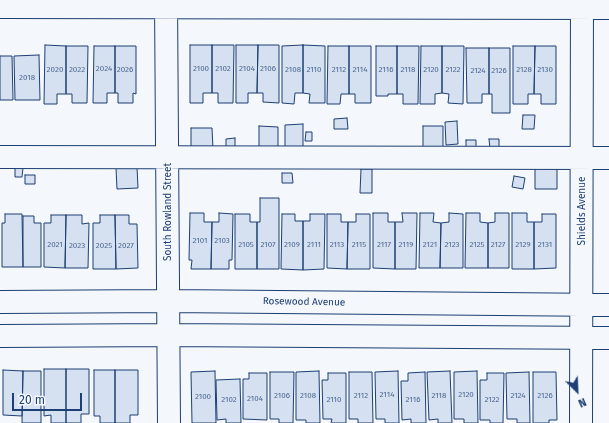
<!DOCTYPE html>
<style>
body{margin:0}
#map{position:relative;width:609px;height:423px;overflow:hidden;background:#f4f7fb;font-family:"Fira Sans",sans-serif}
canvas{display:block}
.north{position:absolute;left:557px;top:371px;width:40px;height:40px;-webkit-text-stroke:3px #f4f7fb;paint-order:stroke;rotate:156deg;font-size:11px;font-weight:700;line-height:16px;text-align:center;color:#1d3f73}
.north::after{content:'';display:block;margin:auto;width:14px;height:18px;background:#1d3f73;clip-path:polygon(50% 0,100% 100%,50% 72%,0 100%)}
.scale{position:absolute;left:12px;top:393px;width:70px;height:18px;box-sizing:border-box;border:2px solid #1d3f73;border-top:0;padding-left:5px;font-size:12px;line-height:14px;white-space:nowrap;color:#1d3f73;-webkit-text-stroke:3px #f4f7fb;paint-order:stroke}
</style>
<div id="map">
<canvas width="609" height="423"></canvas>
<div class="north">N</div>
<div class="scale">20 m</div>
</div>
<script>
const ctx = document.querySelector('canvas').getContext('2d');
ctx.lineJoin = 'round';
function fillPath(path, color) {
  ctx.fillStyle = color;
  ctx.fill(path, 'evenodd');
}
function shape(rows) {
  const path = new Path2D();
  for (const r of rows) {
    path.moveTo(r[0], r[1]);
    for (let i = 2; i < r.length; i += 2) path.lineTo(r[i], r[i + 1]);
  }
  return path;
}
function stroke(path, color, width, dash) {
  ctx.strokeStyle = color;
  ctx.lineWidth = width;
  ctx.lineCap = dash ? 'butt' : 'round';
  ctx.setLineDash(dash || []);
  ctx.stroke(path);
}
function drawText(font, color, halo, rows, align = 'center') {
  ctx.font = font + ' "Fira Sans",sans-serif';
  ctx.lineWidth = 3;
  ctx.setLineDash([]);
  ctx.textBaseline = 'middle';
  ctx.strokeStyle = halo;
  ctx.fillStyle = color;
  for (const [text, x, y, turn = 0] of rows) {
    ctx.save();
    ctx.translate(x, y);
    ctx.rotate((+turn || 0) * Math.PI / 180);
    ctx.textAlign = isNaN(turn) ? turn : align;
    if (halo) ctx.strokeText(text, 0, 0);
    ctx.fillText(text, 0, 0);
    ctx.restore();
  }
}
const building = shape([
 [45,45,66,46,66,94,57,94,57,104,44,104,45,45],
 [190,45,212,45,212,93,203,93,203,103,190,103,190,45],
 [212,45,234,45,233,103,218,103,218,93,212,93,212,45],
 [236,45,258,45,257,93,248,93,248,103,236,103,236,45],
 [258,45,279,45,279,103,263,102,263,93,257,93,258,45],
 [303,45,325,46,325,103,309,103,310,94,303,93,303,45],
 [303,45,303,93,295,93,294,104,282,103,282,46,303,45],
 [66,46,88,46,87,103,72,103,72,94,66,94,66,46],
 [94,46,115,46,115,93,107,93,107,103,93,103,94,46],
 [115,46,136,46,136,94,133,93,133,103,118,103,118,93,115,93,115,46],
 [328,46,349,46,349,94,341,94,340,104,327,104,328,46],
 [349,46,371,46,371,103,355,103,355,94,349,94,349,46],
 [376,46,397,46,397,94,388,94,388,96,376,96,376,46],
 [397,46,419,46,418,104,403,104,403,94,397,94,397,46],
 [421,46,442,46,442,93,435,94,435,104,420,104,421,46],
 [442,46,464,46,463,104,448,103,449,94,442,93,442,46],
 [513,46,535,46,534,94,528,94,528,104,513,104,513,46],
 [535,46,556,46,556,104,541,104,541,94,534,94,535,46],
 [466,48,489,48,489,94,482,94,482,103,467,103,466,48],
 [489,48,510,48,510,113,492,113,492,94,489,94,489,48],
 [39,55,40,100,15,100,14,56,39,55],
 [0,56,12,56,13,100,0,100,0,56],
 [523,115,535,115,534,129,522,129,523,115],
 [347,118,348,129,334,129,334,119,347,118],
 [457,121,458,144,446,145,445,122,457,121],
 [303,124,303,148,285,148,285,125,303,124],
 [259,126,278,127,278,147,259,147,259,126],
 [423,126,443,126,443,148,423,148,423,126],
 [191,128,212,128,213,149,191,149,191,128],
 [306,132,312,132,312,141,305,141,306,132],
 [235,138,235,148,226,148,226,139,235,138],
 [489,139,499,139,499,149,490,149,489,139],
 [466,140,476,140,476,148,466,148,466,140],
 [535,166,557,166,557,189,535,189,535,166],
 [15,167,23,168,22,177,15,177,15,167],
 [137,167,138,188,117,189,116,168,137,167],
 [361,169,372,169,372,193,360,193,361,169],
 [282,173,292,173,293,183,282,183,282,173],
 [25,175,35,175,35,184,25,184,25,175],
 [514,176,525,178,523,189,512,187,514,176],
 [260,198,279,198,279,269,257,269,257,222,260,222,260,198],
 [190,213,204,213,204,222,212,222,211,269,191,269,192,260,189,260,190,213],
 [219,213,233,214,232,260,229,260,229,269,211,269,212,222,219,222,219,213],
 [373,213,388,213,388,222,395,222,395,269,373,268,373,213],
 [402,213,417,213,416,269,395,269,395,222,403,222,402,213],
 [420,213,434,213,433,222,441,223,440,268,419,268,420,213],
 [449,213,463,214,463,268,440,268,441,223,449,222,449,213],
 [466,213,480,213,480,222,488,223,488,268,465,268,466,213],
 [495,213,509,213,509,268,488,268,488,223,495,222,495,213],
 [512,213,527,213,527,222,534,222,534,269,512,269,512,213],
 [5,214,22,214,23,267,2,267,2,223,5,223,5,214],
 [235,214,250,214,250,222,257,222,257,269,235,269,235,214],
 [282,214,295,214,295,221,303,221,303,270,281,269,282,214],
 [310,214,325,214,324,269,303,270,303,221,310,221,310,214],
 [327,214,341,214,341,222,348,222,347,269,327,268,327,214],
 [356,214,370,214,370,269,347,269,348,222,356,222,356,214],
 [542,214,556,214,556,268,534,269,534,222,542,222,542,214],
 [51,215,66,215,65,268,44,267,44,223,51,223,51,215],
 [66,215,82,215,82,224,89,223,88,268,65,268,66,215],
 [100,215,115,215,116,269,93,269,93,223,100,223,100,215],
 [115,215,129,215,129,224,137,224,138,268,116,269,115,215],
 [23,216,34,216,34,223,41,223,41,267,23,267,23,216],
 [44,369,66,369,66,423,51,423,51,415,44,416,44,369],
 [66,369,89,369,89,414,81,414,81,423,66,423,66,369],
 [3,370,23,371,22,416,3,415,3,370],
 [94,370,115,370,115,423,100,423,100,416,94,416,94,370],
 [115,370,138,370,138,415,130,415,130,423,115,423,115,370],
 [23,371,41,371,41,423,22,423,23,371],
 [215,371,216,423,192,423,191,372,215,371],
 [319,371,320,423,306,423,306,420,296,420,296,372,319,371],
 [398,371,399,423,385,423,385,419,376,419,375,372,398,371],
 [450,371,452,423,438,423,438,419,429,420,427,372,450,371],
 [477,371,478,423,464,423,464,419,454,419,454,372,477,371],
 [270,372,294,372,293,423,279,423,279,419,270,419,270,372],
 [349,372,372,372,373,423,358,423,358,419,349,419,349,372],
 [425,372,426,423,411,423,411,419,402,420,401,381,408,381,408,373,425,372],
 [529,372,530,423,517,423,517,419,507,419,506,373,529,372],
 [533,372,556,372,557,420,549,420,549,423,533,423,533,372],
 [249,373,267,373,267,420,243,419,243,379,249,379,249,373],
 [328,373,346,373,346,423,331,423,332,419,323,419,322,380,328,380,328,373],
 [487,373,504,373,503,423,490,423,490,420,480,420,480,380,487,380,487,373],
 [240,379,241,423,226,423,226,419,217,420,216,380,240,379]
]);
const minor = shape([
 [166,0,169,423],
 [0,7,609,8],
 [0,157,609,158],
 [0,302,168,301,609,305],
 [0,336,169,335,609,338],
 [581,423,582,0]
]);
const numberNames = [
 ["2024",104,69],
 ["2100",201,69],
 ["2102",223,69],
 ["2104",247,69],
 ["2106",268,69],
 ["2020",55,70],
 ["2022",77,70],
 ["2026",125,70],
 ["2108",293,70],
 ["2110",314,70],
 ["2112",339,70],
 ["2114",360,70],
 ["2116",386,70],
 ["2118",408,70],
 ["2120",431,70],
 ["2122",453,70],
 ["2128",524,70],
 ["2130",545,70],
 ["2124",478,71],
 ["2126",499,71],
 ["2018",27,78],
 ["2101",200,241],
 ["2103",222,241],
 ["2021",55,245],
 ["2105",246,245],
 ["2107",268,245],
 ["2109",292,245],
 ["2111",314,245],
 ["2113",337,245],
 ["2115",359,245],
 ["2117",384,245],
 ["2119",406,245],
 ["2121",430,245],
 ["2123",452,245],
 ["2125",477,245],
 ["2127",498,245],
 ["2129",523,245],
 ["2131",545,245],
 ["2023",77,246],
 ["2025",104,246],
 ["2027",126,246],
 ["2114",387,395],
 ["2120",466,395],
 ["2106",282,396],
 ["2108",308,396],
 ["2112",361,396],
 ["2118",439,396],
 ["2124",518,396],
 ["2126",545,396],
 ["2100",203,397],
 ["2104",255,399],
 ["2102",229,400],
 ["2110",334,400],
 ["2116",413,400],
 ["2122",492,400]
];
const streetNames = [
 ["Shields Avenue",582,211,-90],
 ["South Rowland Street",168,212,-90],
 ["Rosewood Avenue",304,302,1]
];
fillPath(building, '#d5e0f0');
stroke(building, '#1d3f73', 1);
stroke(minor, '#1d3f73', 24);
stroke(minor, '#f4f7fb', 22);
drawText('8px', '#4b6792', null, numberNames);
drawText('10px', '#1d3f73', '#f4f7fb', streetNames);
</script>
